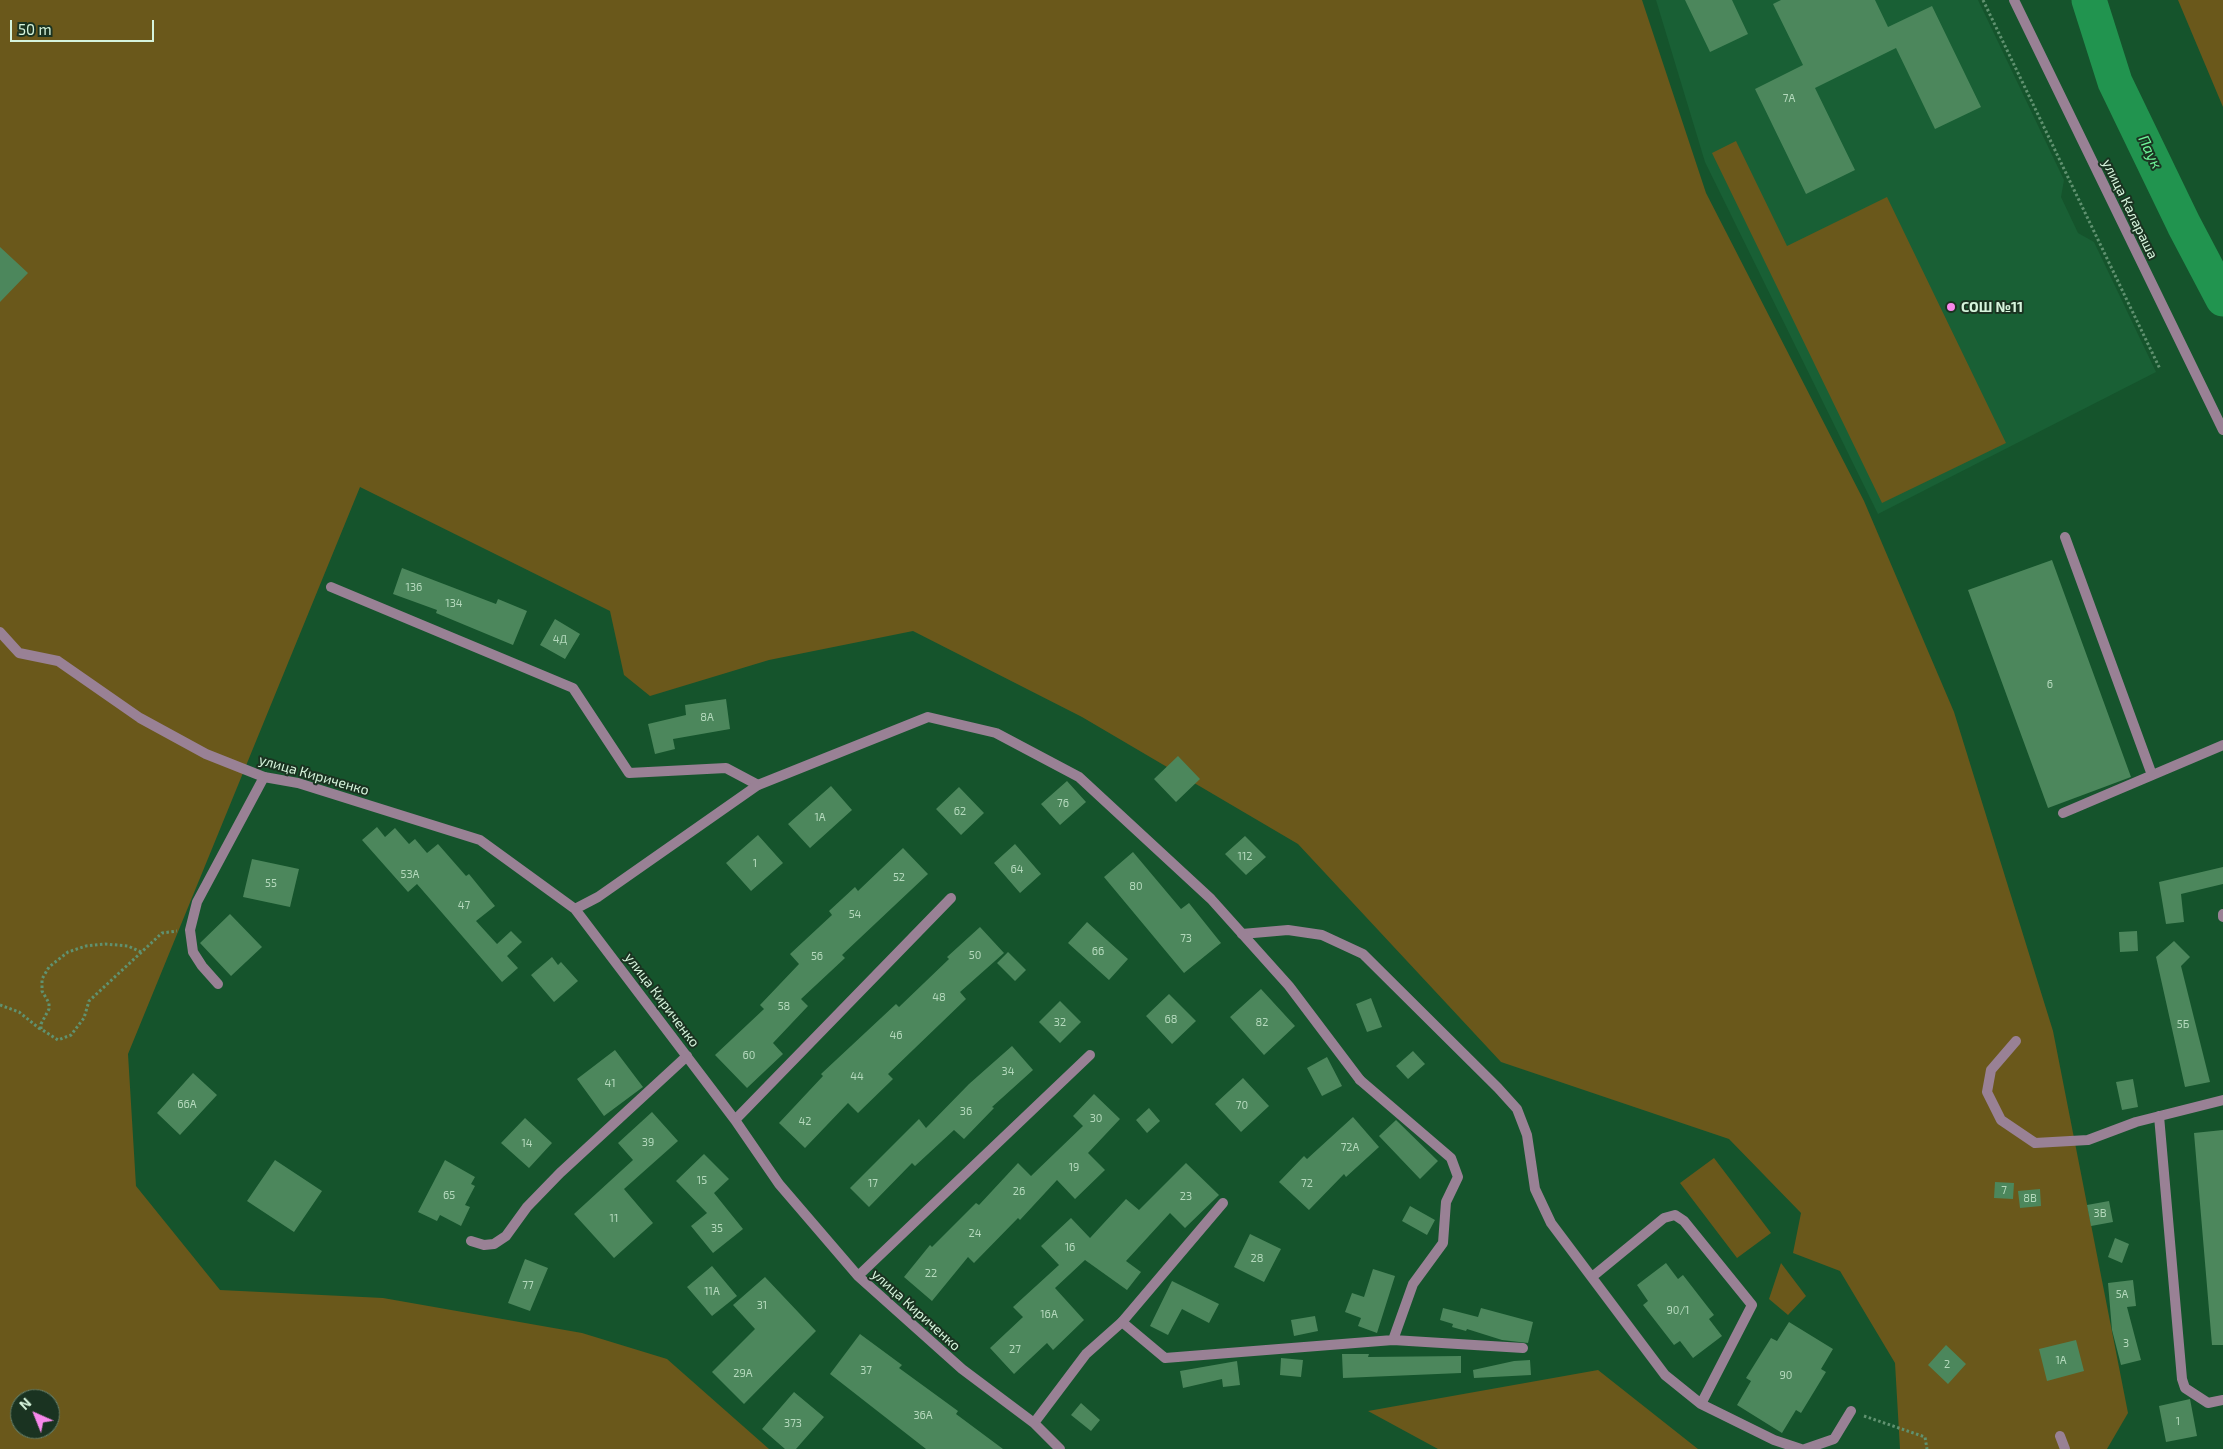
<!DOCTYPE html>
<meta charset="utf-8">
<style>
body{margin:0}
#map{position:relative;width:2223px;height:1449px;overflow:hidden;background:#15542c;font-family:"Exo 2",sans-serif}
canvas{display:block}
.north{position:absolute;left:10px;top:1389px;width:50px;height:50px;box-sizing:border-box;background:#1a3321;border:1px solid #65806c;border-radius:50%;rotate:316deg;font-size:14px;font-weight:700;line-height:20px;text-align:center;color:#d6f4dc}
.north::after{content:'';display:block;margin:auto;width:18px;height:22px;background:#f888eb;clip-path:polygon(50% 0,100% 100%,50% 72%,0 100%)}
.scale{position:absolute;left:10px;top:20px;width:144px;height:22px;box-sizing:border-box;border:2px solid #d6f4dc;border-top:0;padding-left:6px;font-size:15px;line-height:18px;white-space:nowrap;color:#d6f4dc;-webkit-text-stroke:4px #1a3321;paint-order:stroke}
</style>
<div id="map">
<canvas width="2223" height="1449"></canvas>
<div class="north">N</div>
<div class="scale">50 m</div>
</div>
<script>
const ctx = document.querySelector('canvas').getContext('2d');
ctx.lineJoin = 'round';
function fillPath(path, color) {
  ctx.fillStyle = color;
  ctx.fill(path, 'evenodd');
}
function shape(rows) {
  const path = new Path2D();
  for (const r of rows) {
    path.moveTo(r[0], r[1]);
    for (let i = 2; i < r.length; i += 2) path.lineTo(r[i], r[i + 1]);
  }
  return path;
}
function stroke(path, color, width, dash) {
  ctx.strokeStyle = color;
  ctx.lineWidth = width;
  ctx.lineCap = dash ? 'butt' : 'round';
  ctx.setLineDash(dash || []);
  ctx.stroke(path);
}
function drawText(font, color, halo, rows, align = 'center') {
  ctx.font = font + ' "Exo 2",sans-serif';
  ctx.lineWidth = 4;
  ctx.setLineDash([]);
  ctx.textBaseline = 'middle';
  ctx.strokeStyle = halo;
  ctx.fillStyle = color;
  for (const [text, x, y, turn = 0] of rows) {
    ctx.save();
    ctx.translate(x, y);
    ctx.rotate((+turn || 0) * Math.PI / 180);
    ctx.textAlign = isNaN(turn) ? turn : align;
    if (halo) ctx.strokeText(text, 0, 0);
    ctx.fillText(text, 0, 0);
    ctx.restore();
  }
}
const built = shape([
 [1656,0,1978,0,2064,180,2061,197,2078,233,2094,242,2156,372,1878,514,1705,162]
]);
const green = shape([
 [0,0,1642,0,1706,193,1864,501,1954,712,2053,1031,2128,1413,2107,1449,1900,1449,1895,1363,1840,1271,1793,1253,1801,1213,1729,1139,1501,1062,1298,844,1082,717,913,631,769,660,650,696,624,675,610,611,360,487,128,1054,136,1186,220,1290,383,1298,582,1333,667,1359,769,1449,0,1449],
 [20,1399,50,1399,50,1429,20,1429],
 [2178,0,2223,0,2223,107],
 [1736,141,1787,246,1887,197,2006,443,1882,503,1712,153],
 [1714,1158,1771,1233,1737,1258,1680,1183],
 [1781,1263,1806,1296,1788,1315,1769,1299],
 [1598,1370,1698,1449,1438,1449,1368,1411]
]);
const river = shape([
 [2089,0,2115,82,2184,225,2223,299]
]);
const building = shape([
 [1685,0,1732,0,1748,34,1710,52],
 [1781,0,1875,0,1888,27,1932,6,1981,107,1935,129,1896,48,1815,88,1855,170,1806,194,1755,89,1803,65,1773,4],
 [0,247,28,273,0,302],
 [2052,560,2131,777,2048,808,1968,590],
 [402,568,496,604,498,599,527,611,513,645,436,613,437,610,393,594],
 [555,619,580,634,565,659,540,645],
 [726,699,730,729,673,739,675,749,655,754,648,724,686,715,685,705],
 [1178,756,1200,779,1176,802,1154,779],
 [1067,781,1086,802,1060,825,1041,804],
 [831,786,852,810,810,848,788,824],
 [959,787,984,813,961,835,936,809],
 [377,827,385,837,395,828,409,844,415,839,427,853,438,844,466,876,469,874,495,906,476,921,497,944,511,931,522,942,507,956,518,968,502,982,417,884,408,892,362,840],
 [758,835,783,863,751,891,726,863],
 [1245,836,1266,857,1246,875,1225,854],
 [1015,844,1041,874,1020,893,994,863],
 [903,848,928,874,842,955,845,958,801,999,808,1006,773,1043,783,1054,747,1088,715,1055,764,1009,760,1005,799,964,790,954,832,915,829,911,855,887,858,891],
 [1133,852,1181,909,1189,903,1221,943,1184,973,1104,877],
 [252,859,299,869,290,907,243,897],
 [2223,867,2223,884,2181,894,2184,922,2166,924,2159,882],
 [230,914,262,947,231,976,200,943],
 [1087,922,1128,959,1109,980,1068,943],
 [980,927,1004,953,960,992,966,999,888,1074,893,1079,858,1113,848,1103,805,1148,779,1123,823,1076,821,1074,896,1004,899,1007,949,959,947,957],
 [2137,931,2138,951,2120,952,2119,932],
 [2174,941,2190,957,2181,966,2210,1082,2185,1087,2156,957],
 [1008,952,1026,970,1015,981,997,963],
 [552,957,558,965,561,962,578,981,554,1002,531,975],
 [1261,989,1295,1026,1264,1055,1230,1017],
 [1169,994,1196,1021,1172,1044,1146,1016],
 [1371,998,1382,1027,1367,1032,1356,1004],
 [1060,1001,1081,1022,1060,1043,1039,1022],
 [1012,1046,1033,1070,992,1107,994,1108,964,1139,954,1130,915,1166,912,1163,869,1207,850,1188,919,1119,926,1128,969,1084],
 [615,1050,643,1087,604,1116,577,1079],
 [1413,1051,1425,1064,1408,1079,1396,1066],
 [1327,1057,1342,1086,1322,1096,1307,1068],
 [193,1073,217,1095,180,1135,157,1113],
 [1243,1078,1269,1106,1241,1132,1215,1104],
 [2133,1079,2138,1107,2122,1110,2116,1082],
 [1094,1094,1120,1119,1088,1153,1105,1170,1075,1199,1057,1180,1020,1220,1018,1218,974,1263,968,1257,932,1301,904,1277,930,1245,932,1247,976,1203,979,1205,1018,1163,1031,1176,1083,1126,1073,1116],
 [1149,1108,1160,1121,1147,1133,1136,1120],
 [652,1112,678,1141,624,1189,653,1223,614,1258,574,1214,633,1160,618,1143],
 [1353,1117,1379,1147,1346,1177,1344,1174,1309,1210,1279,1182,1304,1156,1307,1159],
 [525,1118,552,1143,529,1168,501,1143],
 [1396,1120,1438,1161,1420,1179,1379,1136],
 [2223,1130,2223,1345,2212,1345,2194,1133],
 [704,1154,729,1179,714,1193,743,1229,713,1253,691,1226,707,1213,676,1181],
 [275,1160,322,1191,294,1232,247,1201],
 [445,1160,475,1177,471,1184,475,1186,465,1205,470,1207,461,1226,440,1215,437,1221,418,1212],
 [1186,1163,1219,1195,1185,1228,1170,1213,1126,1261,1141,1272,1127,1290,1085,1260,1055,1288,1084,1320,1053,1350,1047,1343,1014,1374,990,1348,1023,1317,1013,1307,1059,1265,1041,1246,1071,1218,1090,1238,1126,1199,1139,1210],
 [1995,1182,2014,1183,2013,1199,1994,1198],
 [2040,1189,2041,1206,2020,1208,2018,1191],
 [2109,1201,2113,1222,2091,1226,2087,1205],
 [1410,1206,1435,1220,1427,1235,1402,1221],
 [1250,1234,1281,1249,1264,1282,1234,1267],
 [2115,1238,2129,1244,2122,1263,2108,1257],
 [525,1259,548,1268,530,1311,508,1303],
 [1666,1263,1678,1279,1683,1275,1714,1315,1709,1319,1722,1336,1693,1358,1680,1341,1674,1345,1643,1305,1648,1301,1637,1285],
 [712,1266,737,1296,712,1316,687,1287],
 [1373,1269,1395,1276,1377,1333,1358,1326,1361,1318,1345,1312,1352,1293,1364,1297],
 [765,1277,816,1331,744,1404,712,1372,755,1329,733,1305],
 [2133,1280,2136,1306,2127,1307,2141,1360,2121,1365,2112,1330,2108,1283],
 [1172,1281,1219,1304,1209,1323,1182,1309,1168,1335,1150,1326],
 [1443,1308,1478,1317,1481,1308,1533,1322,1528,1343,1502,1340,1467,1329,1466,1331,1452,1327,1453,1324,1440,1320],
 [1315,1316,1318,1331,1294,1336,1291,1320],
 [1789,1322,1833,1349,1821,1369,1826,1372,1801,1413,1796,1410,1782,1433,1737,1405,1751,1381,1746,1378,1771,1338,1777,1341],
 [860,1334,902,1365,899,1368,958,1411,956,1414,1003,1449,926,1449,830,1374],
 [2076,1340,2084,1371,2047,1381,2039,1349],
 [1946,1345,1966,1364,1948,1384,1928,1365],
 [1342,1354,1369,1354,1368,1357,1461,1356,1461,1373,1343,1378],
 [1281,1358,1303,1360,1301,1377,1280,1375],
 [1530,1360,1531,1375,1474,1378,1473,1370,1514,1361],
 [1237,1361,1240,1385,1223,1387,1222,1379,1183,1388,1180,1371],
 [794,1392,824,1417,796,1449,785,1449,762,1429],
 [2190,1399,2197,1436,2166,1442,2159,1406],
 [1081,1403,1100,1420,1091,1431,1071,1415]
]);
const path = shape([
 [1983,0,2160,369],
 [141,952,128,946,105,944,86,946,68,952,49,967,42,979,42,991,49,1003,49,1009,41,1024,41,1029,58,1040,71,1035,84,1018,89,1001,162,933,177,931],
 [0,1005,19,1012,40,1029],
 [1864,1416,1925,1437,1927,1449]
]);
const service = shape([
 [2065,537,2152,775],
 [331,587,573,688,629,773,726,768,758,785],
 [2063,813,2223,745],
 [2223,914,2223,917],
 [1242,934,1288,930,1322,935,1363,954,1498,1088,1517,1109,1527,1135,1535,1189,1551,1223,1665,1375,1701,1404,1774,1440,1801,1449],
 [218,984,202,966,193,952,190,930,197,902,264,777],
 [2016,1041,1991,1070,1987,1092,2001,1120,2035,1143,2088,1140,2136,1122,2223,1100],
 [1360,1080,1451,1158,1458,1177,1446,1202,1443,1243,1413,1284,1393,1340],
 [2159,1116,2182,1379,2185,1388,2208,1403,2223,1400],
 [471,1241,484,1245,494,1244,506,1236,527,1207,560,1173,687,1056],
 [1592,1277,1664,1218,1675,1215,1684,1221,1752,1305,1701,1404],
 [1122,1322,1165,1358,1393,1340,1523,1348],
 [2060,1436,2065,1449],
 [1805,1449,1834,1439,1851,1411]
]);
const minor = shape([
 [2014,0,2223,430],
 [0,632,19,653,58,661,140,718,206,754,264,777,298,783,480,840,575,909,735,1120,779,1184,858,1276,962,1369,1034,1423,1060,1449],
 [575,909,598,897,758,785,928,717,996,733,1079,777,1211,899,1289,986,1360,1080],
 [735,1120,951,898],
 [858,1276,1090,1055],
 [1034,1423,1086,1354,1122,1322,1223,1203]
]);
const markers = [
 [1951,307,5,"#f888eb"]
];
const numberNames = [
 ["7А",1789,98],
 ["136",414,587],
 ["134",454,603],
 ["4Д",560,639],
 ["6",2050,684],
 ["8А",707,717],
 ["76",1063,803],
 ["62",960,811],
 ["1А",820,817],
 ["112",1245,856],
 ["1",755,863],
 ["64",1017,869],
 ["53А",410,874],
 ["52",899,877],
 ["55",271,883],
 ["80",1136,886],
 ["47",464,905],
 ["54",855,914],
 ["73",1186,938],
 ["66",1098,951],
 ["50",975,955],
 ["56",817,956],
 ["48",939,997],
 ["58",784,1006],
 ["68",1171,1019],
 ["32",1060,1022],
 ["82",1262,1022],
 ["5Б",2183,1024],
 ["46",896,1035],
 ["60",749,1055],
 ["34",1008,1071],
 ["44",857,1076],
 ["41",610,1083],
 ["66А",187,1104],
 ["70",1242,1105],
 ["36",966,1111],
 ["30",1096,1118],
 ["42",805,1121],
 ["39",648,1142],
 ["14",527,1143],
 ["72А",1350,1147],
 ["19",1074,1167],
 ["15",702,1180],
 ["17",873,1183],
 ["72",1307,1183],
 ["7",2004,1190],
 ["26",1019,1191],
 ["65",449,1195],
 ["23",1186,1196],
 ["8В",2030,1198],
 ["3В",2100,1213],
 ["11",614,1218],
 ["35",717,1228],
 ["24",975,1233],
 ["16",1070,1247],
 ["28",1257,1258],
 ["22",931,1273],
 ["77",528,1285],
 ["11А",712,1291],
 ["5А",2122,1294],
 ["31",762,1305],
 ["90/1",1678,1310],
 ["16А",1049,1314],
 ["3",2126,1343],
 ["27",1015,1349],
 ["1А",2061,1360],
 ["2",1947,1364],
 ["37",866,1370],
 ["29А",743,1373],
 ["90",1786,1375],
 ["36А",923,1415],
 ["1",2178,1421],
 ["37З",793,1423]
];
const streetNames = [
 ["улица Калараша",2130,209,64],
 ["улица Кириченко",314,775,16],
 ["улица Кириченко",662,1000,53],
 ["улица Кириченко",916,1310,42]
];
const poiNames = [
 ["СОШ №11",1961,307]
];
const waterNames = [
 ["Паук",2150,152,64]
];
fillPath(built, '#196035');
fillPath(green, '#6a581b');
stroke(river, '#21944f', 35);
fillPath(building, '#4c875c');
stroke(path, '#609270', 3, [2.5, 2.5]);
stroke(service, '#998195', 10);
stroke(minor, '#998195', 10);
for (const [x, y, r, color] of markers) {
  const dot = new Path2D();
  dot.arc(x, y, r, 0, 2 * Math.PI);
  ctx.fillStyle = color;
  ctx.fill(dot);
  stroke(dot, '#1a3321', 2);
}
drawText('11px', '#b4d9bc', null, numberNames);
drawText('14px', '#d6f4dc', '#1a3321', streetNames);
drawText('bold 14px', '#d6f4dc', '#1a3321', poiNames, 'left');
drawText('italic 15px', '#70f69a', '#1a3321', waterNames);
</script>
